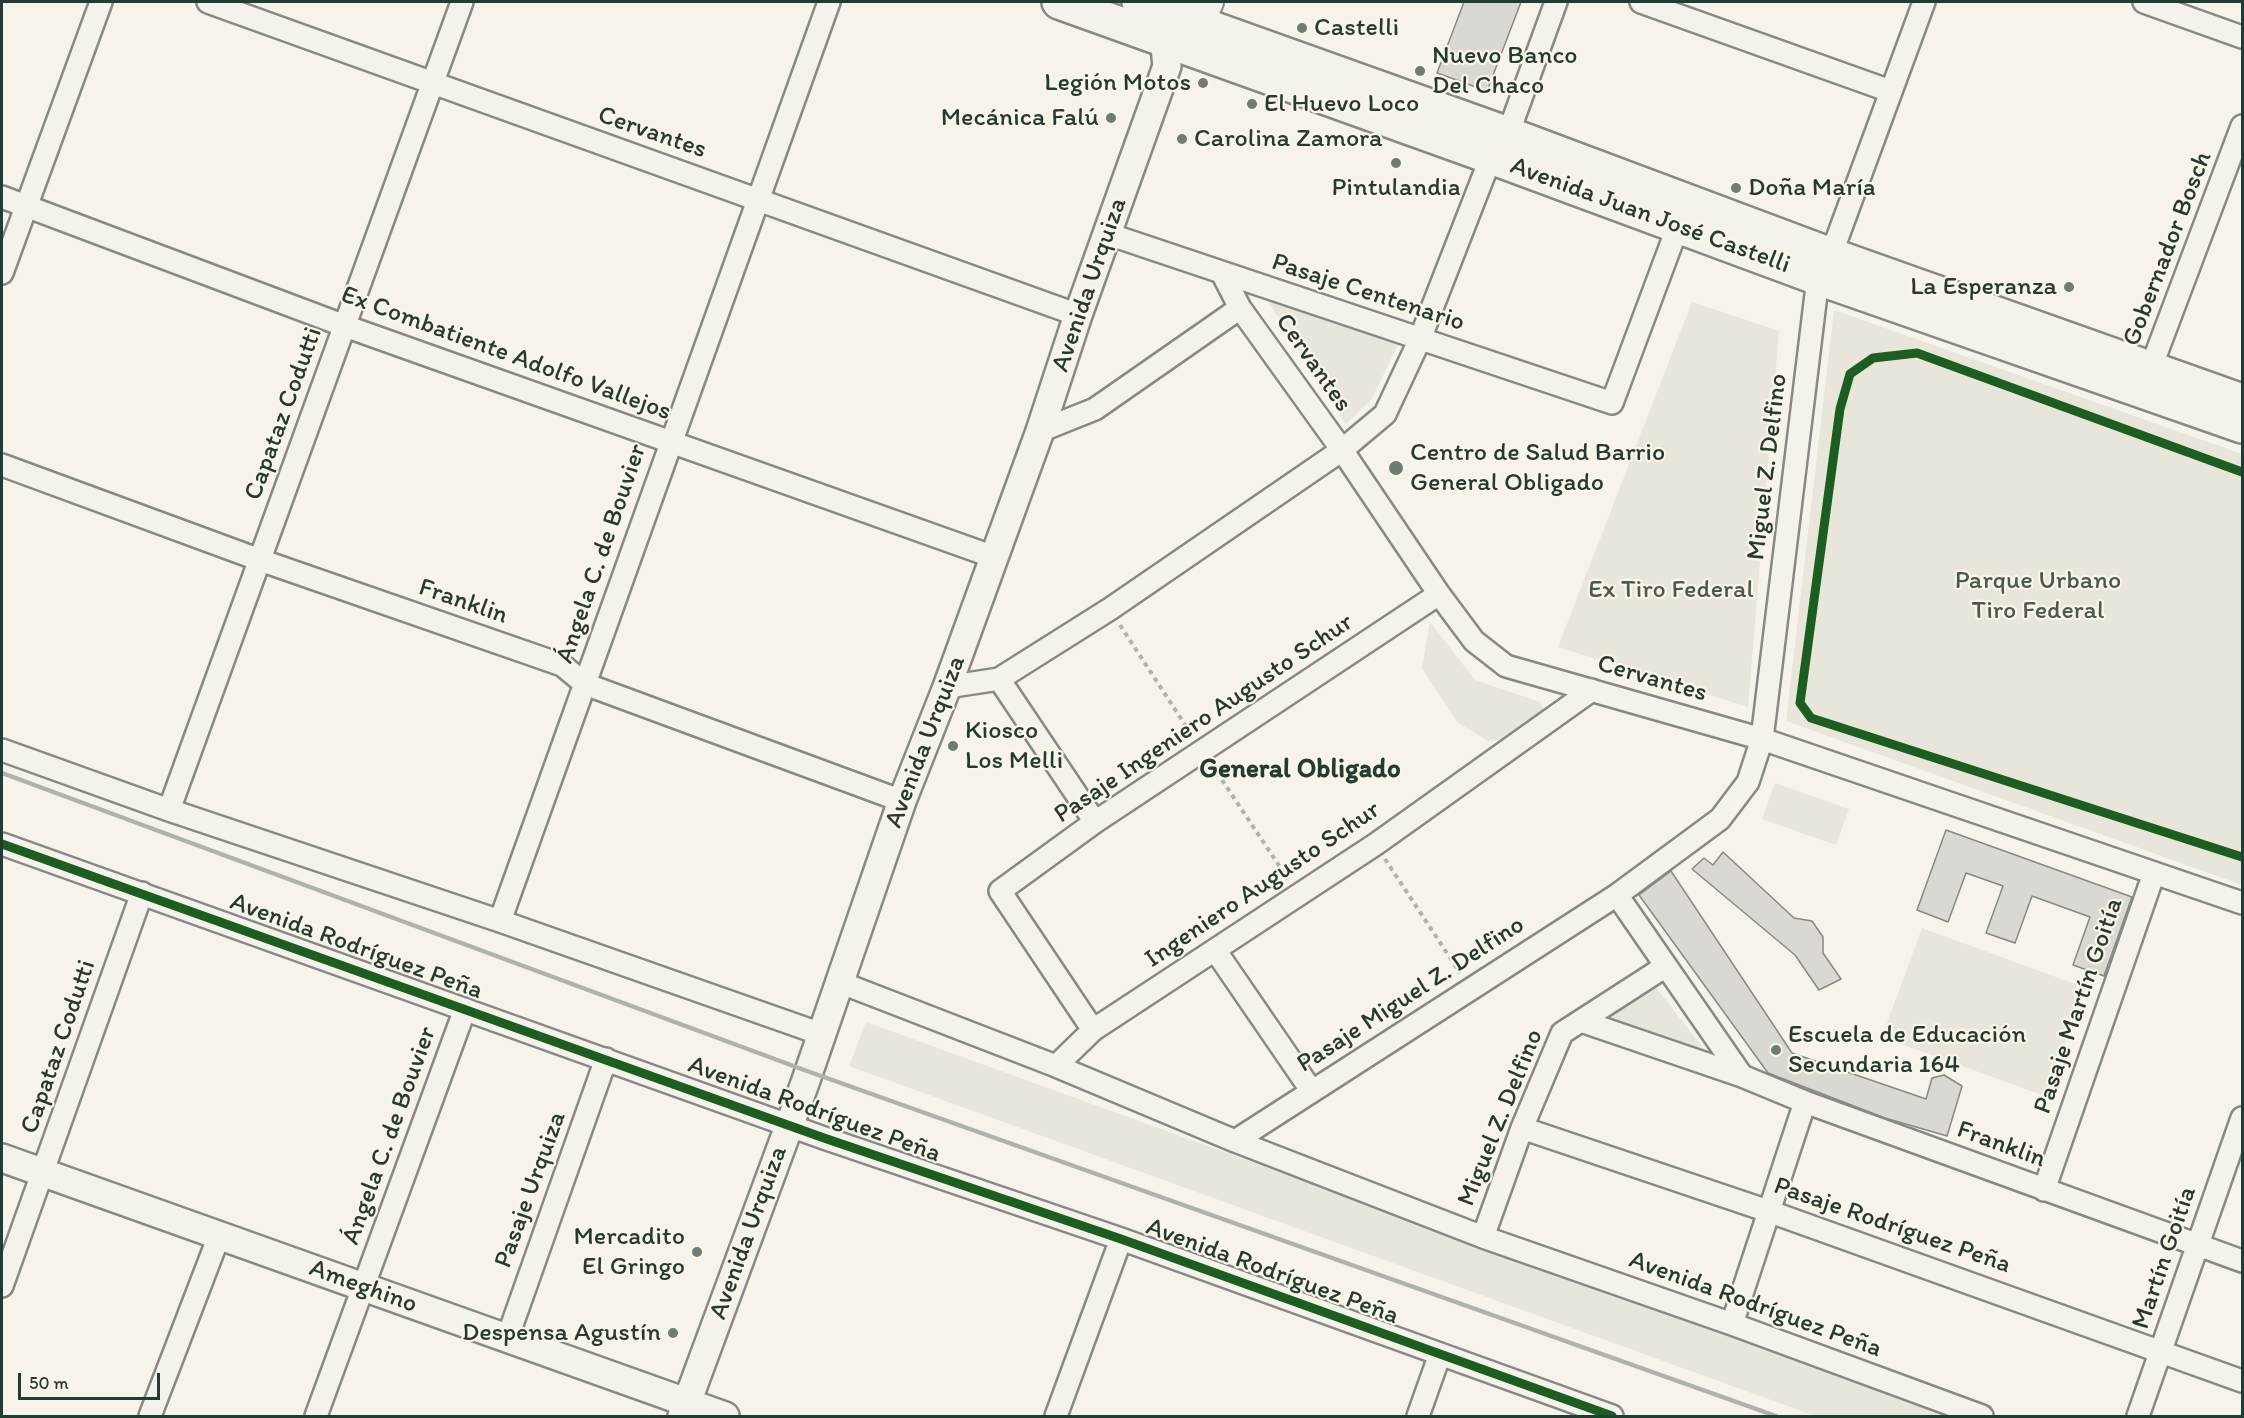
<!DOCTYPE html>
<meta charset="utf-8">
<style>
body{margin:0}
#map{position:relative;width:2244px;height:1418px;overflow:hidden;background:#f7f3ea;font-family:Itim,sans-serif}
canvas{display:block}
.frame{position:absolute;inset:0;border:3px solid #1f3d34;pointer-events:none}
.scale{position:absolute;left:18px;top:1373px;width:142px;height:27px;box-sizing:border-box;border:3px solid #1f3d34;border-top:0;padding-left:8px;font-size:18px;line-height:21px;white-space:nowrap;color:#1f3d34;-webkit-text-stroke:4px #fcf5e5;paint-order:stroke}
</style>
<div id="map">
<canvas width="2244" height="1418"></canvas>
<div class="frame"></div>
<div class="scale">50 m</div>
</div>
<script>
const ctx = document.querySelector('canvas').getContext('2d');
ctx.lineJoin = 'round';
function fillPath(path, color) {
  ctx.fillStyle = color;
  ctx.fill(path, 'evenodd');
}
function shape(rows) {
  const path = new Path2D();
  for (const r of rows) {
    path.moveTo(r[0], r[1]);
    for (let i = 2; i < r.length; i += 2) path.lineTo(r[i], r[i + 1]);
  }
  return path;
}
function stroke(path, color, width, dash) {
  ctx.strokeStyle = color;
  ctx.lineWidth = width;
  ctx.lineCap = dash ? 'butt' : 'round';
  ctx.setLineDash(dash || []);
  ctx.stroke(path);
}
function drawText(font, color, halo, rows, align = 'center') {
  ctx.font = font + ' Itim,sans-serif';
  ctx.lineWidth = 4.5;
  ctx.setLineDash([]);
  ctx.textBaseline = 'middle';
  ctx.strokeStyle = halo;
  ctx.fillStyle = color;
  for (const [text, x, y, turn = 0] of rows) {
    ctx.save();
    ctx.translate(x, y);
    ctx.rotate((+turn || 0) * Math.PI / 180);
    ctx.textAlign = isNaN(turn) ? turn : align;
    if (halo) ctx.strokeText(text, 0, 0);
    ctx.fillText(text, 0, 0);
    ctx.restore();
  }
}
const green = shape([
 [1265,297,1398,345,1371,400,1346,424],
 [1692,302,1779,331,1748,707,1558,647],
 [1834,310,2242,454,2242,885,1786,721],
 [1430,622,1475,680,1540,702,1544,712,1509,739,1488,741,1457,722,1422,668],
 [1775,783,1849,809,1836,845,1762,819],
 [1922,928,2086,988,2045,1096,1882,1037],
 [1655,986,1710,1057,1601,1020],
 [866,1022,1952,1416,1815,1416,849,1066]
]);
const building = shape([
 [1464,2,1521,2,1487,91,1437,73,1464,2],
 [1946,830,2132,897,2104,976,2073,965,2090,917,2032,896,2015,943,1986,933,2003,886,1966,873,1948,922,1917,910,1946,830],
 [1723,852,1794,918,1812,921,1823,937,1823,953,1841,979,1819,990,1795,955,1692,869,1704,858,1713,865,1723,852],
 [1671,871,1792,1053,1926,1099,1932,1078,1944,1075,1962,1086,1947,1136,1885,1118,1768,1073,1639,895,1671,871]
]);
const path = shape([
 [2242,472,1917,353,1873,358,1850,374,1840,409,1800,703,1811,718,2242,857],
 [1120,625,1193,737],
 [1212,765,1288,879],
 [1385,859,1460,973]
]);
const minor = shape([
 [208,2,1078,315],
 [1641,2,1890,91],
 [2144,2,2242,37],
 [2,197,345,326,994,557],
 [1108,234,1612,403,1678,226],
 [2,273,101,2],
 [1222,273,1240,308,1342,450,1439,594,1474,641,1506,666,1762,739,2242,903],
 [2147,378,2242,126],
 [1040,431,1095,409,1240,308],
 [2,465,260,560,562,665,585,684,902,801],
 [999,679,1095,822],
 [947,687,999,679,1110,609,1342,450,1385,414,1420,339,1491,157,1508,134,1556,2],
 [2,750,169,810,500,921,821,1034],
 [169,810,462,2],
 [2,844,824,1138,1121,1239,1612,1416],
 [1617,895,1742,1076],
 [500,921,829,2],
 [1215,950,1311,1090],
 [839,982,1056,1066,1235,1141,1483,1237,1732,1324,1982,1416],
 [1581,1021,1742,1076,1805,1102,2242,1261],
 [1093,1030,1000,891,1095,822,1439,594],
 [1056,1066,1093,1030,1376,844,1592,690],
 [1522,1128,1768,1211,2242,1381],
 [1235,1141,1617,895,1720,819,1748,782,1762,739,1818,278,1831,255,1924,2],
 [2044,1190,2154,873],
 [1483,1237,1522,1128,1562,1033,1666,966],
 [2,1286,142,893],
 [1732,1324,1805,1102],
 [507,1339,606,1059],
 [150,1416,219,1236],
 [316,1416,465,1009],
 [1056,1416,1121,1239],
 [1418,1416,1440,1354],
 [2138,1416,2242,1118]
]);
const tertiary = shape([
 [2,1158,725,1416],
 [682,1416,805,1083,902,801,947,687,1040,431,1078,315,1167,66,1164,38]
]);
const secondary = shape([
 [1189,45,1208,2]
]);
const primary = shape([
 [1059,2,1491,157,1818,278,2242,426],
 [1139,2,1508,134,1831,255,2242,401]
]);
const rail = shape([
 [2,773,807,1071,1776,1416]
]);
const cycleway = shape([
 [2242,472,1917,353,1873,358,1850,374,1840,409,1800,703,1811,718,2242,857],
 [2,844,824,1138,1121,1239,1612,1416]
]);
const markers = [
 [1302,28,6,"#6b7d74"],
 [1420,71,6,"#6b7d74"],
 [1203,83,6,"#6b7d74"],
 [1252,104,6,"#6b7d74"],
 [1111,118,6,"#6b7d74"],
 [1182,139,6,"#6b7d74"],
 [1396,163,6,"#6b7d74"],
 [1736,188,6,"#6b7d74"],
 [2069,287,6,"#6b7d74"],
 [1396,468,8,"#6b7d74"],
 [953,746,6,"#6b7d74"],
 [1776,1050,6,"#6b7d74"],
 [697,1252,6,"#6b7d74"],
 [673,1333,6,"#6b7d74"]
];
const poiNames = [
 ["Castelli",1314,28],
 ["Nuevo Banco",1432,56],
 ["Del Chaco",1432,86],
 ["Legión Motos",1191,83,"right"],
 ["El Huevo Loco",1264,104],
 ["Mecánica Falú",1099,118,"right"],
 ["Carolina Zamora",1194,139],
 ["Pintulandia",1396,188,"center"],
 ["Doña María",1748,188],
 ["La Esperanza",2057,287,"right"],
 ["Centro de Salud Barrio",1410,453],
 ["General Obligado",1410,483],
 ["Kiosco",965,731],
 ["Los Melli",965,761],
 ["Escuela de Educación",1788,1035],
 ["Secundaria 164",1788,1065],
 ["Mercadito",685,1237,"right"],
 ["El Gringo",685,1267,"right"],
 ["Despensa Agustín",661,1333,"right"]
];
const streetNames = [
 ["Cervantes",652,133,19],
 ["Avenida Juan José Castelli",1650,216,20],
 ["Gobernador Bosch",2168,249,-69],
 ["Avenida Urquiza",1090,285,-71],
 ["Pasaje Centenario",1368,293,18],
 ["Ex Combatiente Adolfo Vallejos",506,354,20],
 ["Cervantes",1313,363,55],
 ["Capataz Codutti",284,414,-70],
 ["Miguel Z. Delfino",1768,467,-83],
 ["Ángela C. de Bouvier",602,554,-71],
 ["Franklin",463,602,19],
 ["Cervantes",1652,679,16],
 ["Pasaje Ingeniero Augusto Schur",1204,719,-34],
 ["Avenida Urquiza",926,742,-69],
 ["Ingeniero Augusto Schur",1263,885,-34],
 ["Avenida Rodríguez Peña",356,947,20],
 ["Pasaje Miguel Z. Delfino",1411,995,-33],
 ["Pasaje Martín Goitía",2079,1006,-71],
 ["Capataz Codutti",59,1047,-71],
 ["Avenida Rodríguez Peña",814,1110,20],
 ["Miguel Z. Delfino",1501,1118,-68],
 ["Ángela C. de Bouvier",390,1136,-70],
 ["Franklin",2001,1145,20],
 ["Pasaje Urquiza",531,1190,-70],
 ["Pasaje Rodríguez Peña",1892,1226,19],
 ["Avenida Urquiza",749,1233,-70],
 ["Martín Goitía",2165,1258,-71],
 ["Avenida Rodríguez Peña",1272,1272,20],
 ["Ameghino",363,1287,20],
 ["Avenida Rodríguez Peña",1755,1305,20]
];
const parkNames = [
 ["Parque Urbano",2038,581],
 ["Tiro Federal",2038,611],
 ["Ex Tiro Federal",1671,590]
];
const neighbourhoodNames = [
 ["General Obligado",1300,770]
];
fillPath(green, '#e8e5da');
fillPath(building, '#dad8d2');
stroke(building, '#868984', 1.5);
stroke(minor, '#868984', 26);
stroke(tertiary, '#868984', 32);
stroke(secondary, '#868984', 34);
stroke(primary, '#868984', 38);
stroke(path, '#b0b2ad', 4, [4.5, 4.5]);
stroke(minor, '#f5f2ec', 21);
stroke(tertiary, '#f5f2ec', 27);
stroke(secondary, '#f5f2ec', 30);
stroke(primary, '#f5f2ec', 33);
stroke(rail, '#b0b2ad', 4.5);
stroke(cycleway, '#1b5e20', 9);
for (const [x, y, r, color] of markers) {
  const dot = new Path2D();
  dot.arc(x, y, r, 0, 2 * Math.PI);
  ctx.fillStyle = color;
  ctx.fill(dot);
  stroke(dot, '#fcf5e5', 2);
}
drawText('26px', '#1f3d34', '#fcf5e5', poiNames, 'left');
drawText('26px', '#1f3d34', '#fcf5e5', streetNames);
drawText('26px', '#455c52', '#fcf5e5', parkNames);
drawText('bold 27px', '#1f3d34', '#fcf5e5', neighbourhoodNames);
</script>
